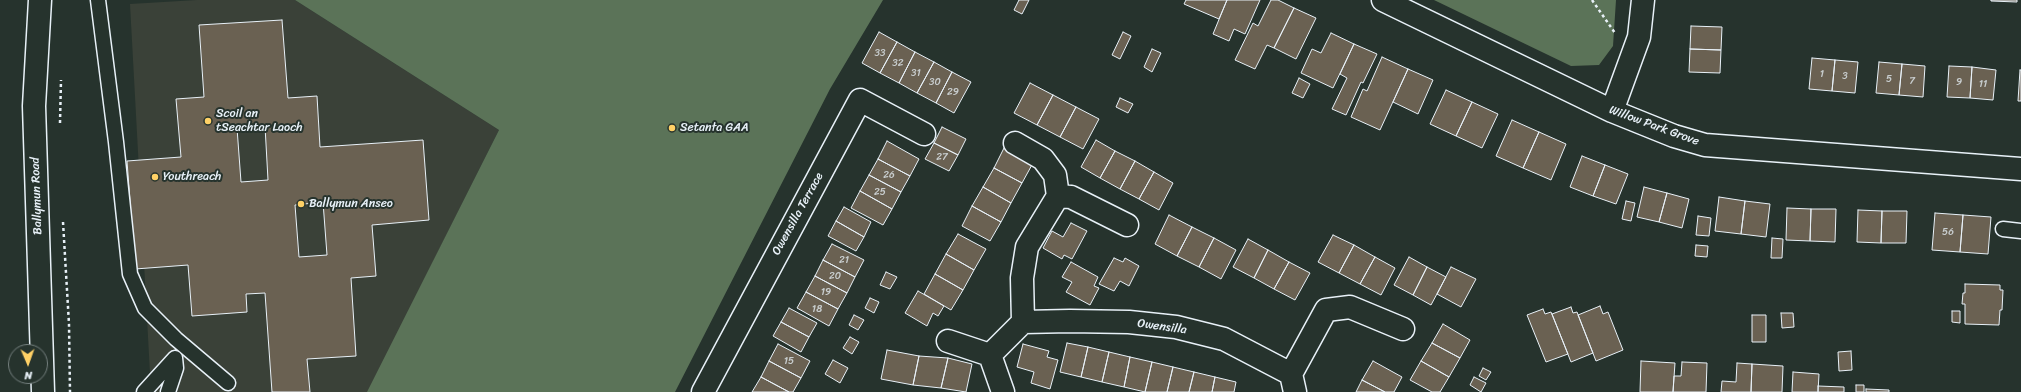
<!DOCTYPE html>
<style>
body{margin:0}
#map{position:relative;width:2021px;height:392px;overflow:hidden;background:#26332d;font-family:Sriracha,sans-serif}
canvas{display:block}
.north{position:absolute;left:8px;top:344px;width:40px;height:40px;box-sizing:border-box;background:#26332d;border:1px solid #747f7e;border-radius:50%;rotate:178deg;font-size:11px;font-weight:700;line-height:16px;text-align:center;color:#e8f1f8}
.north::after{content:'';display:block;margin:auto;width:14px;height:18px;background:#ffd166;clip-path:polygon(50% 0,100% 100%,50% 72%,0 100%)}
</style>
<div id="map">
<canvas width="2021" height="392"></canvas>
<div class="north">N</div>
</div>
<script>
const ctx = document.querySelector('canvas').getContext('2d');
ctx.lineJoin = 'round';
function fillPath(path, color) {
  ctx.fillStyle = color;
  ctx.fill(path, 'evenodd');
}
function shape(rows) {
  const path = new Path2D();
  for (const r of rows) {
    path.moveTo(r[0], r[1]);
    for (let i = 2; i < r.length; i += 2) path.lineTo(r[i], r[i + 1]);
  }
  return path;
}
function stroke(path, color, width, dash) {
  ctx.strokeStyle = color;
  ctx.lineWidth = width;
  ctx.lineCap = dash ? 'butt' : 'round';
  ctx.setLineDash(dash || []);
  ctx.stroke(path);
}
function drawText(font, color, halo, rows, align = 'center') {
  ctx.font = font + ' Sriracha,sans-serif';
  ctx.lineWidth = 4;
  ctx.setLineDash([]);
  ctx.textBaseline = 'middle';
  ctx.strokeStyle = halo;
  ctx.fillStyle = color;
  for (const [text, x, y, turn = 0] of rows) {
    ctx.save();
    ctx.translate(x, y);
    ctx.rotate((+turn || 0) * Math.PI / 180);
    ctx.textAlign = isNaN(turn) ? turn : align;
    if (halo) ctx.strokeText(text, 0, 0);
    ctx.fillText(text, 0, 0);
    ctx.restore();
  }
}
const built = shape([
 [197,0,295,0,499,130,368,392,151,392,130,4]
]);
const green = shape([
 [295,0,883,0,830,89,675,392,367,392,499,130],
 [1434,0,1616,0,1613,46,1599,65,1571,66]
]);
const building = shape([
 [1019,0,1029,0,1022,14,1014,10,1019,0],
 [1186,0,1227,0,1219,19,1184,4,1186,0],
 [1227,0,1260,0,1245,34,1234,29,1229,41,1213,34,1227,0],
 [1271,0,1278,0,1294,8,1274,48,1267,45,1255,69,1235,60,1253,23,1258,26,1271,0],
 [1991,0,2017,0,2017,2,1991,1,1991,0],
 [1294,8,1316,18,1296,59,1274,48,1294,8],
 [282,20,288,98,317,96,320,147,423,140,429,220,372,225,376,276,351,278,356,356,307,359,310,392,272,392,265,293,246,294,247,312,192,316,188,265,135,269,127,161,181,157,176,99,204,97,199,25,282,20],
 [265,126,268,180,241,182,237,128,265,126],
 [323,202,327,255,299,257,295,205,323,202],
 [1691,26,1722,27,1721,50,1690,49,1691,26],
 [879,32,897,42,880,73,862,63,879,32],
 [1123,32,1131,36,1120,59,1112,55,1123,32],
 [1331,33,1354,44,1333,88,1301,73,1312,49,1321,53,1331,33],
 [897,42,915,52,899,83,880,73,897,42],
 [1354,44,1377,54,1363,83,1361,82,1346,115,1332,109,1347,78,1340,74,1354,44],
 [1152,49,1161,53,1152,72,1144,67,1152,49],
 [1690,49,1721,50,1720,73,1689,72,1690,49],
 [915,52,934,62,917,93,899,83,915,52],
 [1382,57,1408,69,1380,130,1351,117,1363,89,1367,91,1382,57],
 [1812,58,1835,60,1832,91,1809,89,1812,58],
 [1835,60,1858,62,1855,93,1832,91,1835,60],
 [934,62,952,72,936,103,917,93,934,62],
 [1879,62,1902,64,1899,95,1876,93,1879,62],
 [1902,64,1925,66,1923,97,1899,95,1902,64],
 [1949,66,1972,67,1970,98,1947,97,1949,66],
 [1972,67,1996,70,1993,100,1970,98,1972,67],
 [1408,69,1433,80,1418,114,1393,102,1408,69],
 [2020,70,2021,70,2021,101,2018,101,2020,70],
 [952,72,971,82,954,113,936,103,952,72],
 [1299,78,1310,84,1303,98,1292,93,1299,78],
 [1030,83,1053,95,1037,125,1014,113,1030,83],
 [1446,90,1472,102,1456,136,1430,124,1446,90],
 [1053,95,1076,107,1060,137,1037,125,1053,95],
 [1120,98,1133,104,1128,113,1116,107,1120,98],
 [1472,102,1498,114,1482,148,1456,136,1472,102],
 [1076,107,1099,119,1083,149,1060,137,1076,107],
 [1512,120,1539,132,1523,168,1496,156,1512,120],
 [942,127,966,139,958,155,934,143,942,127],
 [1539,132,1566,144,1551,180,1523,168,1539,132],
 [1096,140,1115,151,1100,178,1081,167,1096,140],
 [887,141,919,159,910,176,878,159,887,141],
 [934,143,958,155,949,171,925,159,934,143],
 [1004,148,1033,163,1022,183,994,168,1004,148],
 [1115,151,1135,161,1120,189,1100,178,1115,151],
 [1582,156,1605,165,1593,196,1570,187,1582,156],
 [878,159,910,176,901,192,869,175,878,159],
 [1135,161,1154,172,1139,199,1120,189,1135,161],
 [1605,165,1628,174,1616,204,1593,196,1605,165],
 [994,168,1022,183,1011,203,983,187,994,168],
 [1154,172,1173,183,1159,210,1139,199,1154,172],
 [869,175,901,192,892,209,860,191,869,175],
 [983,187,1011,203,1001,222,972,206,983,187],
 [1644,187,1667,193,1659,222,1637,217,1644,187],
 [860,191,892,209,883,225,851,208,860,191],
 [1667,193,1689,199,1682,228,1659,222,1667,193],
 [1719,197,1745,201,1741,234,1715,231,1719,197],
 [1626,201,1635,203,1631,221,1622,219,1626,201],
 [1745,201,1770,204,1766,237,1741,234,1745,201],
 [972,206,1001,222,990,241,962,226,972,206],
 [844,207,871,222,864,237,836,221,844,207],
 [1787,208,1811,209,1810,241,1786,240,1787,208],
 [1811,209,1836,209,1835,242,1810,241,1811,209],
 [1858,210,1882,211,1881,243,1857,242,1858,210],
 [1882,211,1907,211,1906,243,1881,243,1882,211],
 [1935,213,1963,215,1960,252,1932,250,1935,213],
 [1169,215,1192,227,1177,256,1155,244,1169,215],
 [1963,215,1991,217,1988,254,1960,252,1963,215],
 [1698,216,1711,218,1709,236,1696,235,1698,216],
 [836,221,864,237,856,251,828,236,836,221],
 [1071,223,1087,231,1072,259,1064,255,1062,259,1043,248,1052,231,1063,237,1071,223],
 [1192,227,1214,238,1199,267,1177,256,1192,227],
 [958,234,986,249,974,270,946,254,958,234],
 [1333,235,1354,245,1339,273,1318,262,1333,235],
 [1214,238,1236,250,1221,279,1199,267,1214,238],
 [1772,238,1783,239,1782,258,1771,258,1772,238],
 [1248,239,1268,250,1254,278,1233,267,1248,239],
 [832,244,864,260,855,277,823,260,832,244],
 [1354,245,1375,257,1360,284,1339,273,1354,245],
 [1696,245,1708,246,1707,257,1695,256,1696,245],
 [1268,250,1289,262,1274,289,1254,278,1268,250],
 [946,254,974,270,963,290,935,274,946,254],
 [1375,257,1395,268,1381,295,1360,284,1375,257],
 [1409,257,1427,267,1413,295,1394,285,1409,257],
 [1114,258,1123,262,1125,258,1139,266,1129,286,1120,281,1114,291,1099,284,1114,258],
 [823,260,855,277,847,293,815,276,823,260],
 [1071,262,1098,277,1094,286,1099,288,1090,305,1066,292,1072,282,1062,277,1071,262],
 [1289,262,1310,273,1295,300,1274,289,1289,262],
 [1427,267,1446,277,1431,305,1413,295,1427,267],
 [1451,267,1476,279,1461,307,1437,294,1451,267],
 [886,272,897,277,890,289,880,285,886,272],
 [935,274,963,290,951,310,924,294,935,274],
 [815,276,847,293,838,309,806,292,815,276],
 [1965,284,2000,285,2000,290,2003,290,2002,310,2000,310,1999,325,1965,324,1965,304,1962,304,1963,293,1965,293,1965,284],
 [918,291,944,306,938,316,933,313,927,326,905,313,918,291],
 [806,292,838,309,829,326,797,308,806,292],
 [870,298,879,302,874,313,865,308,870,298],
 [1600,306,1603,314,1608,312,1623,350,1596,361,1578,315,1600,306],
 [1571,307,1573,313,1577,312,1593,353,1571,362,1552,314,1571,307],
 [789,308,817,323,809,337,781,322,789,308],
 [1543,309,1545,314,1551,312,1568,354,1546,362,1527,315,1543,309],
 [1952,311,1960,311,1960,323,1952,322,1952,311],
 [1781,313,1793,313,1794,327,1782,328,1781,313],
 [854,315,864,320,858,330,849,325,854,315],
 [1752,315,1766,315,1766,342,1752,342,1752,315],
 [781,322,809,337,801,352,773,336,781,322],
 [1443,324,1470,340,1460,358,1432,343,1443,324],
 [850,337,859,342,852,354,843,348,850,337],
 [1067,343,1088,347,1081,377,1060,372,1067,343],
 [1432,343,1460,358,1449,377,1421,361,1432,343],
 [778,344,810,361,801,378,769,361,778,344],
 [1023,344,1049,351,1047,357,1058,360,1050,389,1031,383,1034,372,1017,367,1023,344],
 [1088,347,1109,352,1102,382,1081,377,1088,347],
 [887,350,919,356,913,385,881,379,887,350],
 [1851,351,1852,370,1839,371,1838,352,1851,351],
 [1109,352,1130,357,1124,387,1102,382,1109,352],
 [919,356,948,358,941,388,913,385,919,356],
 [1130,357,1152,362,1145,392,1124,387,1130,357],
 [948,358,972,364,966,392,941,388,948,358],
 [833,360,848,368,840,383,825,374,833,360],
 [769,361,801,378,793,392,789,392,761,377,769,361],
 [1373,361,1402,377,1394,392,1385,392,1362,380,1373,361],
 [1421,361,1449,377,1440,392,1432,392,1410,380,1421,361],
 [1641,361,1675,363,1673,392,1640,392,1641,361],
 [1152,362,1173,367,1167,392,1145,392,1152,362],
 [1682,362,1707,363,1706,392,1673,392,1674,376,1681,376,1682,362],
 [1737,363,1752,364,1751,392,1721,392,1722,381,1736,382,1737,363],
 [1752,364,1783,366,1782,392,1751,392,1752,364],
 [1173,367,1194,372,1189,392,1167,392,1173,367],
 [1483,368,1491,372,1486,380,1479,376,1483,368],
 [1194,372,1215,377,1212,392,1189,392,1194,372],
 [1793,372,1819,374,1818,392,1792,392,1793,372],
 [761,377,789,392,752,392,761,377],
 [1215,377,1236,382,1234,392,1212,392,1215,377],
 [1474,377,1486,383,1481,392,1470,385,1474,377],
 [1362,380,1385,392,1356,392,1362,380],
 [1856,385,1864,385,1864,392,1856,392,1856,385],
 [1818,386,1844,387,1844,392,1818,392,1818,386],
 [1866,389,1889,390,1889,392,1866,392,1866,389]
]);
const path = shape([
 [1592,0,1615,33],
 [60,123,61,80],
 [63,222,69,324,70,392]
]);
const service = shape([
 [98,0,116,142,130,274,145,308,176,339,228,383],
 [2003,229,2021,231],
 [144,392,175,358,176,368,168,392]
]);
const minor = shape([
 [1383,0,1612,111,1674,136,1705,145,2021,169],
 [1612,111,1639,37,1643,0],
 [1058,196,1071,197,1127,225],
 [1023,322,1070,321,1129,322,1176,327,1224,339,1291,374],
 [948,341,990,355,1003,392],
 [990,355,1023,322,1022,278,1027,247,1058,196,1055,175,1043,159,1015,143],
 [703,392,860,100,924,134],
 [1295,392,1291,374,1326,310,1350,307,1403,329]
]);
const secondary = shape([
 [40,0,34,106,43,392]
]);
const markers = [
 [208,121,4,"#ffd166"],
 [672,128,4,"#ffd166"],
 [155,177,4,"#ffd166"],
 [301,204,4,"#ffd166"]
];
const numberNames = [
 ["33",880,53],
 ["32",898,63],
 ["31",916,73],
 ["1",1822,74],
 ["3",1845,76],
 ["5",1889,79],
 ["7",1912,81],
 ["30",935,82],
 ["9",1959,82],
 ["11",1983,84],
 ["29",953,92],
 ["27",942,157],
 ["26",889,175],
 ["25",880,192],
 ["56",1948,232],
 ["21",844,260],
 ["20",835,276],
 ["19",826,292],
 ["18",817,309],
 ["15",789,361]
];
const poiNames = [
 ["Scoil an",216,114],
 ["tSeachtar Laoch",216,128],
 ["Setanta GAA",680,128],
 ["Youthreach",163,177],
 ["Ballymun Anseo",309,204]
];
const streetNames = [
 ["Willow Park Grove",1654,126,20],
 ["Ballymun Road",37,196,-92],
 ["Owensilla Terrace",798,214,-61],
 ["Owensilla",1162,327,8]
];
fillPath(built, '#3a4138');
fillPath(green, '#5b7358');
fillPath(building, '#6a6152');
stroke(building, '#e8f1f8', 1);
stroke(service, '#e8f1f8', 17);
stroke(minor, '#e8f1f8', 25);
stroke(secondary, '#e8f1f8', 25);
stroke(path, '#e8f1f8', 2.5, [3, 3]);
stroke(service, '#26332d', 14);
stroke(minor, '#26332d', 22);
stroke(secondary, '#26332d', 22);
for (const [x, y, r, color] of markers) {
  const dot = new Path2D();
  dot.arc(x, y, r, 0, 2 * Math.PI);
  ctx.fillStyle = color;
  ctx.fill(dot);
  stroke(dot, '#26332d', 1.5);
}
drawText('10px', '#c8cdce', null, numberNames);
drawText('12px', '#e8f1f8', '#26332d', poiNames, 'left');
drawText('12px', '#e8f1f8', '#26332d', streetNames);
</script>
